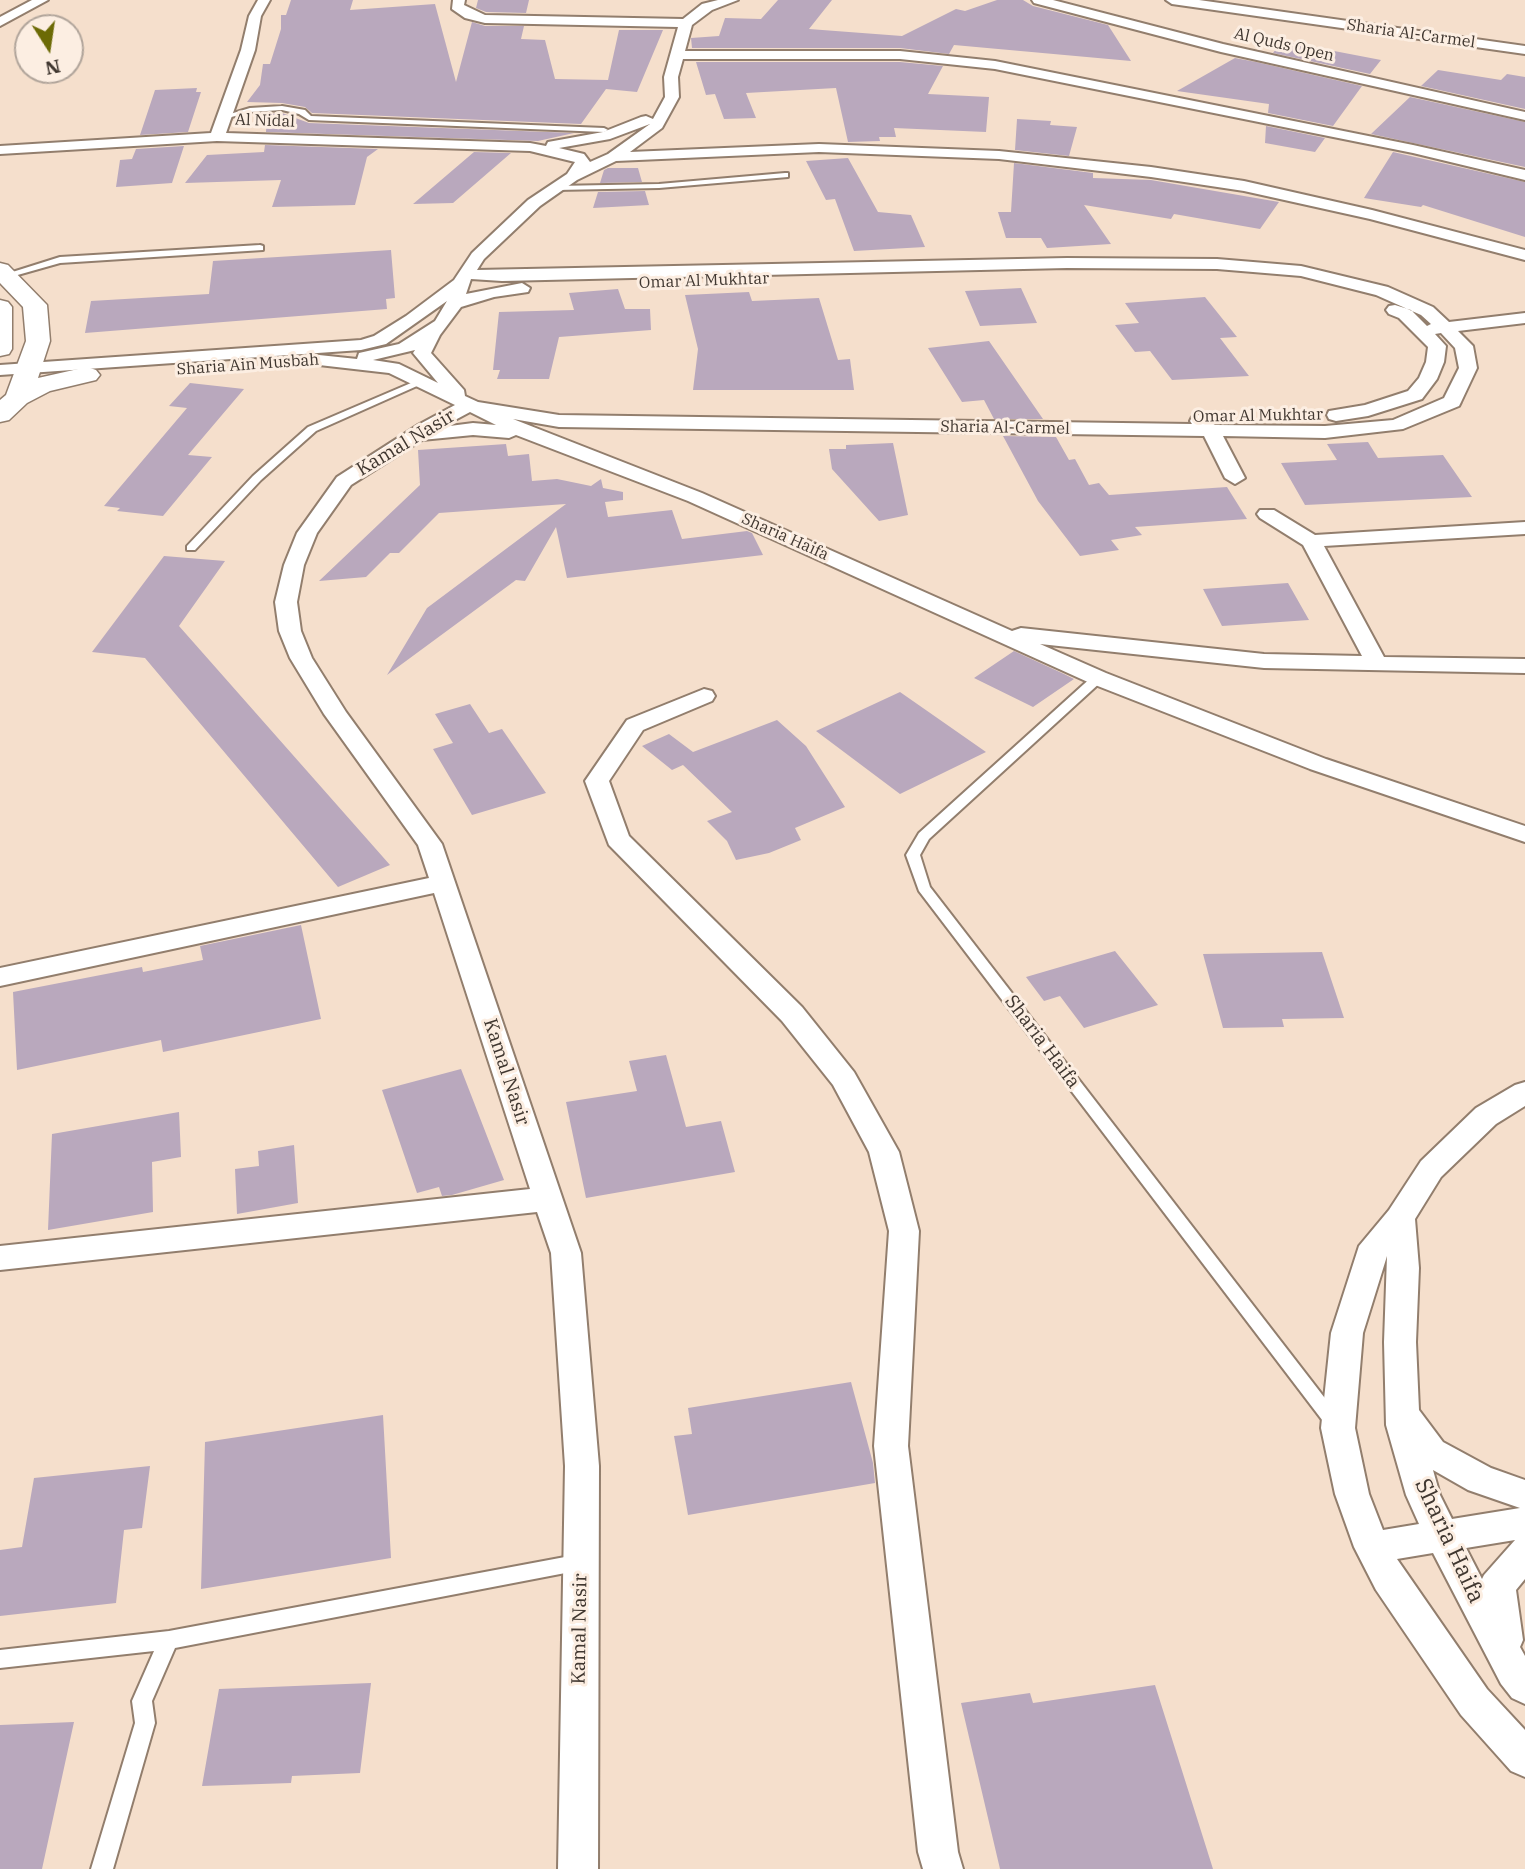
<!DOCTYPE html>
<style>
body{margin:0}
#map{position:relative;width:1525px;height:1869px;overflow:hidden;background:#f5dfcc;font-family:"IBM Plex Serif",serif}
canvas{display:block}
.north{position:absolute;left:14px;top:14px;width:70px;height:70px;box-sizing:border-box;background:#fceee2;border:2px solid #b1a59b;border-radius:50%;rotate:168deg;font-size:19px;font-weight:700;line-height:28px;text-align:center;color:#403730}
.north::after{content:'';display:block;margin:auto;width:24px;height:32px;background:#6c6a05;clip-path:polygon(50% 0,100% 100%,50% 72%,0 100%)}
</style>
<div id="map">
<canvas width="1525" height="1869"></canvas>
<div class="north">N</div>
</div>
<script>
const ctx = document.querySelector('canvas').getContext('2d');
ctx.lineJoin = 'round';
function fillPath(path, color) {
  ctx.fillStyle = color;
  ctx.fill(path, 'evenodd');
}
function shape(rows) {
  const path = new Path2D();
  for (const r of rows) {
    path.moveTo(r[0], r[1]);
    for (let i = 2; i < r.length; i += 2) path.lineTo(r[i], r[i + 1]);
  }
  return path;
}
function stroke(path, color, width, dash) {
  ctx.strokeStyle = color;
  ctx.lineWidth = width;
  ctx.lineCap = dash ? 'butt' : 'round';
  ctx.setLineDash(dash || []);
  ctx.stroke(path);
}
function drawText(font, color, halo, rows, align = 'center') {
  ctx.font = font + ' "IBM Plex Serif",serif';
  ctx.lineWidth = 6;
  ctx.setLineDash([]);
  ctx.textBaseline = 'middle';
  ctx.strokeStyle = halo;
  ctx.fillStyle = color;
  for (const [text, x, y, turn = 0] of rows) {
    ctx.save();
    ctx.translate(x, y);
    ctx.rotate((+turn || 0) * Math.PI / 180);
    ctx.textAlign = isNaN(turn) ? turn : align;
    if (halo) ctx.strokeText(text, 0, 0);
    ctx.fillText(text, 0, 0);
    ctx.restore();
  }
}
const building = shape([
 [291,0,353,0,350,10,435,4,456,82,472,22,485,26,524,26,521,39,545,40,555,79,608,80,619,30,663,30,637,92,606,89,581,124,312,113,305,107,282,103,247,102,260,85,263,64,270,64,281,29,281,15,286,15],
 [478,0,529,0,526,13,486,12,476,8],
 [778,0,832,0,809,29,902,36,956,9,965,11,997,0,1023,0,1033,6,1108,25,1131,61,954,45,949,54,900,48,692,48,691,38,719,36,725,18,761,19],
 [1282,41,1381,60,1370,74,1273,53],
 [1235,58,1256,62,1362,86,1333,126,1268,113,1269,104,1177,91],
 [696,62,900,62,943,66,928,94,989,97,986,132,894,128,896,137,879,137,880,141,848,142,836,88,746,93,756,118,724,119,715,94,706,95],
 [1438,70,1501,80,1507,74,1525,77,1525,109,1421,86],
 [197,88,196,92,201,92,188,132,140,135,155,90],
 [1410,97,1525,122,1525,167,1371,134],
 [282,113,309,123,574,133,538,141,266,132,267,114],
 [1017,119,1051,121,1050,125,1077,127,1069,156,1015,150],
 [1266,126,1325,138,1315,152,1265,143],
 [265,145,378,149,367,157,355,205,272,207,281,180,185,183,207,155,264,152],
 [184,146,172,183,116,187,120,160,132,159,136,149],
 [474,152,511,153,453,203,413,204],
 [1393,152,1525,182,1525,237,1423,205,1421,207,1364,198],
 [848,158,878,212,911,215,925,247,854,251,835,199,826,200,806,161],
 [1014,163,1093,173,1093,178,1151,180,1279,202,1260,229,1174,214,1171,219,1084,205,1111,244,1047,248,1041,238,1006,238,998,212,1011,212],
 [608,168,638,168,642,182,600,183,604,170],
 [645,191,649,205,593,208,598,192],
 [391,250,395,298,386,299,387,309,85,333,91,301,209,294,213,261],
 [1021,288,1037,323,980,326,965,291],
 [618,289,625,309,650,309,651,330,559,337,549,379,497,379,500,370,493,370,499,312,574,310,569,293],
 [749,292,752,301,819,298,838,360,850,359,854,390,693,390,698,349,685,295],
 [1205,297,1237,337,1220,338,1249,376,1172,380,1150,351,1135,352,1115,325,1139,323,1125,303],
 [989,341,1043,419,994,419,984,400,962,402,928,348],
 [190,383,244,389,188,455,212,457,163,516,117,511,120,508,104,506,187,408,169,406],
 [1003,436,1056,437,1069,460,1075,459,1089,485,1099,483,1109,495,1227,487,1247,519,1135,527,1142,535,1111,540,1119,550,1080,556,1038,501],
 [1368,442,1378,458,1443,455,1472,497,1305,505,1281,463,1337,460,1327,444],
 [893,443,908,515,879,521,832,469,829,449,846,449,846,445],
 [506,444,508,456,529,454,532,481,557,479,591,486,601,479,603,488,623,492,623,500,605,502,608,517,672,510,682,539,747,531,752,533,763,555,567,578,556,527,525,581,516,580,387,675,427,608,566,504,439,513,399,553,390,553,366,577,319,581,420,485,418,450],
 [164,556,225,561,179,626,390,865,338,887,145,658,92,652],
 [1288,583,1309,620,1222,626,1203,589],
 [1014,651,1064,674,1074,679,1033,707,974,678],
 [900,692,933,715,986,752,900,794,816,731],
 [470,704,489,733,502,729,546,793,472,815,433,749,453,743,435,714],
 [777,720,806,746,845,807,795,828,801,840,769,853,736,860,727,841,707,821,732,812,683,765,672,770,642,746,669,734,693,752],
 [301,925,321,1019,163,1052,161,1040,17,1070,13,992,142,967,143,972,203,960,200,946],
 [1115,951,1158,1005,1084,1028,1060,996,1044,1001,1026,977],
 [1322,952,1344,1018,1282,1019,1284,1027,1223,1028,1203,954],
 [666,1055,686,1127,721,1121,735,1172,586,1198,566,1102,637,1091,629,1061],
 [461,1069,504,1180,452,1195,442,1196,439,1187,417,1193,382,1090],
 [179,1112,181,1157,152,1162,153,1212,48,1230,52,1134],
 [294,1145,298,1203,237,1214,235,1169,259,1166,258,1151],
 [851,1382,873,1463,875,1483,688,1515,674,1436,692,1434,688,1408],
 [383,1415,391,1558,201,1589,205,1442],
 [150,1466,142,1528,124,1530,116,1603,0,1616,0,1550,22,1547,34,1478],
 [371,1683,360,1773,292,1776,291,1783,202,1786,219,1689],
 [1155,1685,1213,1869,1000,1869,961,1703,1030,1693,1033,1703],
 [74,1722,42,1869,0,1869,0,1725]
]);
const service = shape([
 [282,106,305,110,311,116,604,128,608,130,604,132,309,120,299,114,282,110,250,112,224,119,220,117,250,108,282,106],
 [785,173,788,173,788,177,659,188,556,190,552,188,556,186,659,184,785,173],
 [260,245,263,246,263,250,60,263,7,278,3,275,60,257,260,245],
 [418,380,426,382,316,431,261,480,195,550,187,550,187,546,253,476,308,427,418,380],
 [1098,674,1102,675,1104,678,1102,681,929,839,920,855,930,887,1341,1419,1344,1424,1341,1429,1335,1432,1329,1429,919,891,906,855,919,833,1094,675,1098,674],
 [581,1554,588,1556,590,1562,588,1568,581,1570,175,1648,152,1701,155,1723,113,1869,91,1869,135,1723,132,1701,154,1651,0,1668,0,1650,169,1631,581,1554]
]);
const minor = shape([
 [32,0,48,0,0,26,0,17,32,0],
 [258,0,270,0,261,16,255,50,226,133,530,143,546,146,548,142,603,132,641,117,646,116,653,119,665,97,664,77,678,27,485,23,465,18,452,9,453,0,465,0,464,5,485,15,683,19,702,4,718,0,738,0,712,10,692,25,685,51,900,51,995,61,1413,145,1525,170,1525,180,1413,153,995,69,900,59,683,59,678,77,679,97,662,128,630,152,819,144,999,151,1151,167,1244,181,1372,210,1525,250,1525,260,1370,219,1244,191,1151,177,999,159,819,152,616,161,577,180,540,206,484,259,477,270,1067,258,1217,259,1301,266,1388,287,1433,307,1449,322,1525,313,1525,323,1458,331,1473,346,1477,368,1461,402,1459,406,1403,429,1325,438,1223,436,1245,478,1235,484,1225,478,1204,436,559,427,513,419,702,493,1012,631,1021,628,1264,654,1362,656,1303,545,1260,518,1257,514,1260,510,1274,510,1315,535,1525,522,1525,534,1324,546,1384,657,1525,659,1525,673,1264,668,1040,644,1106,673,1326,759,1525,826,1525,842,1310,769,1090,683,688,501,516,435,509,438,473,435,422,440,351,485,317,533,304,565,297,602,301,631,312,658,346,712,442,844,581,1253,599,1466,598,1869,558,1869,565,1466,551,1253,537,1212,0,1270,0,1246,530,1189,434,893,0,986,0,968,429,878,418,845,324,714,290,658,279,631,275,602,284,565,297,533,337,477,418,425,455,405,389,373,319,365,310,360,319,355,357,359,359,353,399,344,435,321,447,301,386,344,361,350,0,375,0,365,361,340,374,336,406,316,454,280,472,253,528,200,567,174,575,162,530,151,217,141,0,154,0,146,211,133,241,50,249,16,258,0],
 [650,124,608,154,590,162,584,154,559,148,610,139,650,124],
 [1067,268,1217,269,1301,276,1376,295,1421,315,1431,324,1427,326,1411,310,1395,305,1389,306,1386,310,1389,314,1399,318,1428,347,1426,362,1419,378,1408,391,1365,405,1329,411,1327,415,1329,419,1336,421,1368,416,1422,399,1437,379,1444,362,1446,346,1435,334,1441,333,1455,348,1459,368,1444,398,1393,420,1325,426,1215,425,1199,415,1192,417,1190,421,1192,424,559,415,478,402,465,396,464,390,431,353,440,335,461,307,494,297,528,292,530,288,522,283,466,294,471,279,502,281,1067,268],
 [415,350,413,353,438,383,399,364,373,360,415,350],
 [470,412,496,425,473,423,442,427,470,412],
 [1032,0,1053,0,1223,44,1525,112,1525,120,1221,52,1034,3,1032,0],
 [1166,0,1199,0,1525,46,1525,54,1172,4,1166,0],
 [704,689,712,691,715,696,712,701,643,730,609,781,629,836,802,1007,854,1072,899,1152,919,1231,908,1446,958,1852,963,1869,923,1869,918,1852,874,1446,889,1231,869,1152,833,1085,782,1021,609,845,585,781,627,720,704,689],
 [1525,1082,1525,1106,1496,1124,1441,1177,1415,1219,1419,1268,1416,1342,1419,1410,1443,1442,1491,1468,1525,1480,1525,1579,1516,1590,1523,1640,1520,1647,1525,1656,1525,1704,1512,1698,1501,1684,1433,1553,1397,1559,1487,1689,1525,1730,1525,1777,1511,1771,1461,1715,1376,1590,1354,1547,1335,1494,1321,1428,1331,1333,1359,1246,1389,1210,1421,1161,1476,1108,1515,1085,1525,1082],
 [1387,1256,1384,1342,1386,1425,1406,1495,1419,1524,1383,1530,1369,1494,1355,1428,1363,1333,1387,1256],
 [1433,1470,1468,1490,1520,1508,1452,1519,1440,1495,1433,1470],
 [1515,1540,1484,1575,1482,1579,1466,1548,1515,1540]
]);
const secondary = shape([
 [0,263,8,265,47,305,50,341,38,378,87,367,96,370,100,375,96,380,50,391,27,403,9,420,0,422,0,400,6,395,26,341,23,307,0,283,0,263],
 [0,300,8,302,12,307,12,349,9,354,0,356,0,300]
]);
const farStreetnames = [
 ["Sharia Al-Carmel",1411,34,8],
 ["Al Quds Open",1284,45,13],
 ["Al Nidal",265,121,2],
 ["Omar Al Mukhtar",704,281,-2],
 ["Sharia Ain Musbah",248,365,-4],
 ["Omar Al Mukhtar",1258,416,-1],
 ["Sharia Al-Carmel",1005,428,1],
 ["Sharia Haifa",785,537,24]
];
const streetNames = [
 ["Kamal Nasir",406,443,-31],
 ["Sharia Haifa",1042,1042,53],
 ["Kamal Nasir",506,1072,72],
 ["Kamal Nasir",580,1629,-89]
];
const nearStreetnames = [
 ["Sharia Haifa",1449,1541,65]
];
fillPath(building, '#b9a8bd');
stroke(service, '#927e6d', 4);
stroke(minor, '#927e6d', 4);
stroke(secondary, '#927e6d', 3);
fillPath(service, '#fff');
fillPath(minor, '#fff');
fillPath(secondary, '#fff');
drawText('16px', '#403730', '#fceee2', farStreetnames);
drawText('19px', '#403730', '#fceee2', streetNames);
drawText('23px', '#403730', '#fceee2', nearStreetnames);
</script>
